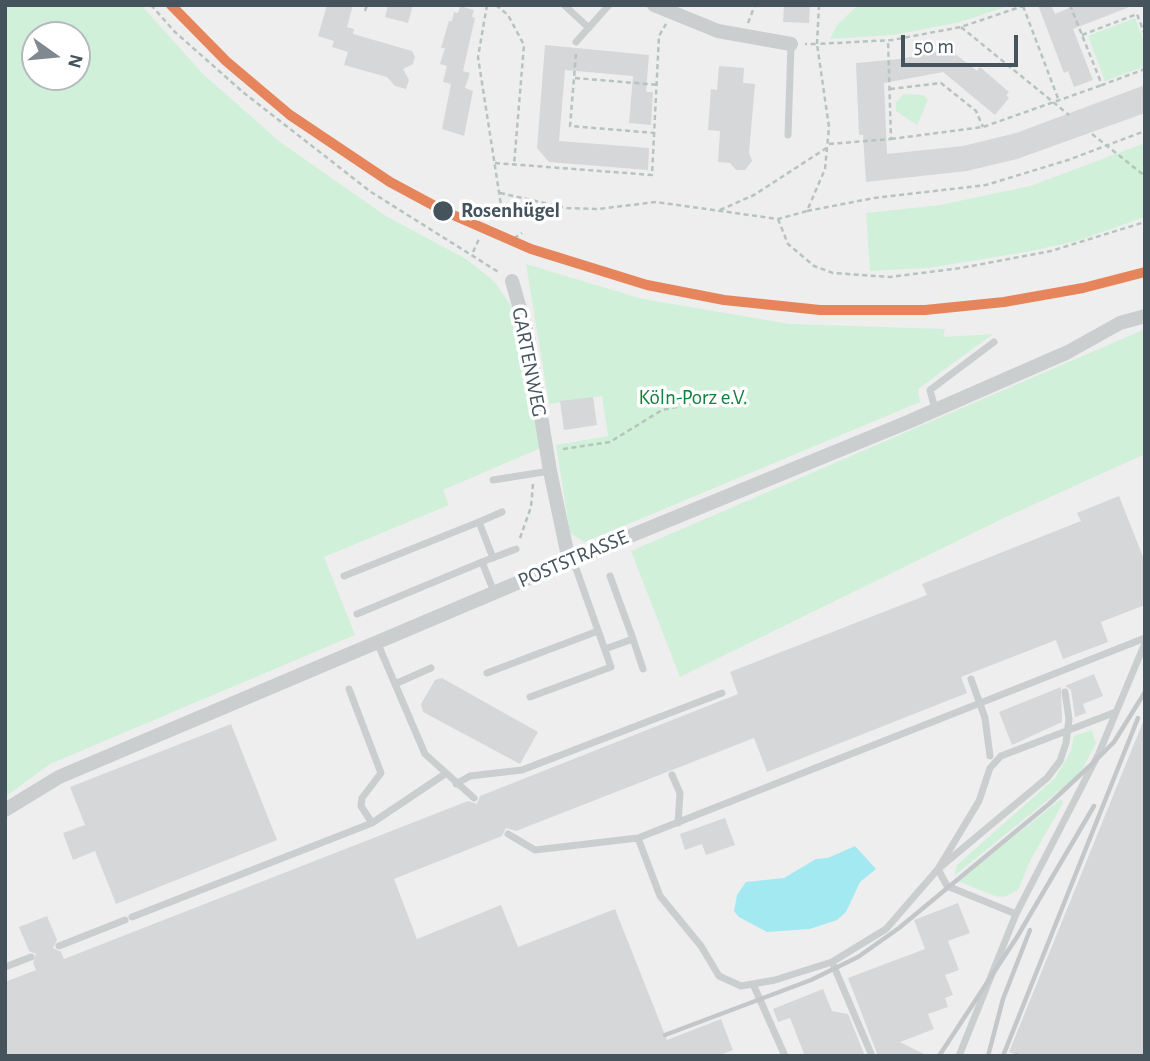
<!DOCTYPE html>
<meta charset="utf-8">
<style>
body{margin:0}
#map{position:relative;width:1150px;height:1061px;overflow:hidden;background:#efeeee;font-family:"Alegreya Sans",sans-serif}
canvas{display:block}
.frame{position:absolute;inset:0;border:7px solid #44535c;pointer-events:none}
.north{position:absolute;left:21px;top:21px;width:70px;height:70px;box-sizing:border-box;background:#fff;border:2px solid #b4babe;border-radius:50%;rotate:105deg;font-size:19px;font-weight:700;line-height:28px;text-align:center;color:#44535c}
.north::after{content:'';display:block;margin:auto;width:24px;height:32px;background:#80898f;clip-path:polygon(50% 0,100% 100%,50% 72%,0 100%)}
.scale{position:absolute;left:901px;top:35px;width:117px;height:32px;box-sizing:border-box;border:4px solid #44535c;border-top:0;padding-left:9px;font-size:21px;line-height:24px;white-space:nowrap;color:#44535c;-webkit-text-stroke:5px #fff;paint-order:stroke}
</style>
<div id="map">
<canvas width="1150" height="1061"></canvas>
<div class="frame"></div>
<div class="north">N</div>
<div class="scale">50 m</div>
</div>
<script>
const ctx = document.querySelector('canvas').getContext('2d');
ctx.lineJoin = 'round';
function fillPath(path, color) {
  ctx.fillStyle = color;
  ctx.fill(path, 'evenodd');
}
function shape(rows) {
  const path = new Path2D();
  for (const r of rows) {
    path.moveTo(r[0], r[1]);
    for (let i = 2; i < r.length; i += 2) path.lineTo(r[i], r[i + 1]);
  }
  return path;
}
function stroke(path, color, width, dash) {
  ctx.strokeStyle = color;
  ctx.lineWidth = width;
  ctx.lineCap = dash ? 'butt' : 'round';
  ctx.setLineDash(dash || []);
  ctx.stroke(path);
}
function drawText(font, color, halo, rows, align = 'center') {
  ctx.font = font + ' "Alegreya Sans",sans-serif';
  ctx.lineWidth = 7;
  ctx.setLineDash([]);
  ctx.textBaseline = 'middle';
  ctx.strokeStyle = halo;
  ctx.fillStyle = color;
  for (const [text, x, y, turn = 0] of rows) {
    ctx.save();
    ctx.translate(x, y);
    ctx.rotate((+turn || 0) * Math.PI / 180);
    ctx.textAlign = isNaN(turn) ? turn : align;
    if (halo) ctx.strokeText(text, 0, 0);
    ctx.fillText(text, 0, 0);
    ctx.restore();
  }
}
const green = shape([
 [5,5,141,5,203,74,280,142,386,216,466,259,494,281,514,310,543,447,443,490,449,505,324,557,355,635,50,764,5,797],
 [35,35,77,35,77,77,35,77],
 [858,5,1011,5,960,22,894,35,830,39,837,25],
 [1135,18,1145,44,1145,66,1105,81,1088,36],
 [904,94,923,95,928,100,917,125,896,111,896,102],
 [1145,143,1145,217,1077,241,1026,252,928,268,870,271,866,213,940,205,1030,186],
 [526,264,643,299,790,324,945,329,943,337,993,334,918,389,920,402,585,542,570,533,556,445,608,436,602,396,549,404],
 [1145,329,1145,454,1006,517,680,677,631,551],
 [1092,730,1096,743,1080,774,954,876,957,865,1055,778,1071,751,1074,736],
 [1061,799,1063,803,1030,861,1018,890,1004,897,995,896,958,881]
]);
const water = shape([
 [855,846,876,869,860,882,846,912,837,920,810,929,767,932,739,917,734,911,737,895,746,882,784,878,816,859,828,858]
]);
const building = shape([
 [327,5,353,5,347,27,354,29,353,34,412,51,415,57,413,64,403,69,409,80,406,89,395,86,387,77,344,65,348,52,332,47,334,41,318,36],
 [388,5,413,5,408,23,385,17],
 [784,5,810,5,809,23,783,22],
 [1038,5,1051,5,1055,14,1076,5,1132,6,1073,29,1093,80,1074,87,1068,71,1064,73],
 [460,6,474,10,472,17,475,18,463,71,470,73,465,88,473,91,464,136,442,129,451,84,443,82,447,66,440,64,445,48,441,48,449,21,452,21,454,12,458,13],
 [545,45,649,55,646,92,653,92,651,125,629,123,633,76,565,70,559,141,649,148,648,170,549,162,537,148],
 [949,49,977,71,980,67,1009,92,1006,95,1009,98,995,115,943,72,884,83,887,154,963,146,1016,133,1145,85,1145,113,1017,159,967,171,866,182,863,135,859,135,856,63,900,59],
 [719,66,744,68,743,83,755,84,749,153,752,161,745,170,736,170,730,163,718,162,720,131,708,130,711,89,717,90],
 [593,397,597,425,564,430,560,401],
 [1119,496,1145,562,1145,605,1101,622,1108,642,1063,659,1056,640,961,677,967,693,767,772,754,738,516,831,506,828,502,836,394,879,417,939,501,905,518,947,615,909,667,1040,721,1019,733,1050,718,1056,5,1056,5,982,36,970,33,963,36,954,29,951,19,927,47,916,57,940,53,948,61,952,64,959,468,801,477,804,480,796,738,694,730,672,927,595,922,584,1081,521,1077,513],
 [1094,674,1103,696,1083,704,1086,713,1075,717,1071,690,1065,686],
 [442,678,538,732,520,764,423,712,421,704,435,680],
 [1061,687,1062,722,1012,745,999,712],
 [1145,717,1145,1056,1019,1056,1009,1052],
 [231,724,277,840,116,904,95,851,73,860,63,833,85,825,70,787],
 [725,818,735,845,706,855,702,844,685,850,680,834],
 [958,903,970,933,948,941,959,970,945,975,953,995,945,998,948,1007,928,1014,934,1029,900,1042,928,1056,878,1056,848,978,925,949,914,920],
 [823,989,832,1011,848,1014,865,1056,805,1056,790,1018,778,1022,773,1009]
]);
const path = shape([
 [151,5,175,32,244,93,371,192,500,273],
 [487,5,478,57,503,218],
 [496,5,508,15,524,45,514,165],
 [819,5,817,44,892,40,961,27,1026,5],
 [1070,5,1102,85,1145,69],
 [1023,6,1059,101],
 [365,11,367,5],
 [748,23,755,5],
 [961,27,1069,115],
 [1082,35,1137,14,1145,35],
 [576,54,570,126,655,133],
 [575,78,659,85],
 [890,89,941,83,976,111,983,127],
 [1092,134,1145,176],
 [891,139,983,127,1102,85],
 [829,144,891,139,888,40],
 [495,163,652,175,659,36,666,24],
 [500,193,567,208,598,209,656,202,778,219,807,211,825,169,829,127,817,44,805,44],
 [720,210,754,195,828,147],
 [807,211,874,198,986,185,1068,160,1145,131],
 [503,212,533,202],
 [778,219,788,244,814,266,833,273,890,277,961,268,1051,251,1145,222],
 [507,243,522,233],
 [473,252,479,239],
 [563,449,610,442,662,410,733,395],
 [520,538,531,507,533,484]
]);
const lane = shape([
 [564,5,589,28],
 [576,42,609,5],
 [788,135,791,44],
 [935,409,930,390,994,342],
 [493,480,550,471],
 [479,522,502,512],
 [482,562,516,549],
 [344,576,479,522,493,558],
 [357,614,482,562,494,592],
 [633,639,643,669],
 [377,642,425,754,474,798],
 [605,649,633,639,610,576],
 [487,673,598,631],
 [395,684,431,668],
 [349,689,381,773,362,798,361,806,372,823],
 [530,697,611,667,573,560],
 [672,775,680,793,678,823],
 [456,784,470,776,522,770,722,693],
 [508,834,535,850,638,838,660,896,701,946,719,976,741,986,775,980,832,962,886,929,938,869,1047,778,1060,761,1066,743,1069,719,1065,692],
 [638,838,1145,638],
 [1016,914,947,886,938,869,979,801,990,768,1001,756,1116,712],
 [132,917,372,823,445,774],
 [59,946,125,920],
 [832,962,872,1056],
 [5,967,31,957],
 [753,984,785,1056],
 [959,1056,1016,914,1099,753,1145,643]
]);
const street = shape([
 [654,5,718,31,791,44],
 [512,281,528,337,550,471,569,561],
 [5,810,59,777,569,561,908,422,1068,352,1120,323,1145,316]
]);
const rail = shape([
 [665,1035,811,980,858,957,899,928,1049,804,1093,763,1114,742,1145,692],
 [939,1056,1017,937,1094,806],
 [988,1056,1003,999,1030,930],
 [1003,1056,1138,718],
 [1017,1056,1017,1055]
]);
const laneBridge = shape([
 [971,679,985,718,990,756]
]);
const tram1 = shape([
 [171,5,226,61,290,115,390,182,444,211,531,249,647,285,724,300,820,310,925,310,1004,302,1083,288,1145,272]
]);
const markers = [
 [443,211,11,"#44535c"]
];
const stopNames = [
 ["Rosenhügel",461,211]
];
const streetNames = [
 ["GARTENWEG",529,362,79],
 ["POSTSTRASSE",573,559,-23]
];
const parkNames = [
 ["Köln-Porz e.V.",693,398]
];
fillPath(green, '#d0f0d9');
fillPath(water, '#a2e9f1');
fillPath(building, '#d6d7d8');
stroke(path, '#b6c4be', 2.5, [5, 3.5]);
stroke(lane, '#cacecf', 7);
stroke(street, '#cacecf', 14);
stroke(rail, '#c4c7c9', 4.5);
stroke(laneBridge, '#cacecf', 7);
stroke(tram1, '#e6855c', 10);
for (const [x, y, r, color] of markers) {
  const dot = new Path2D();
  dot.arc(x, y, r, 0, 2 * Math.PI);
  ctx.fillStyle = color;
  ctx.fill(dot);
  stroke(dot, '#fff', 2.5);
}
drawText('bold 21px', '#44535c', '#fff', stopNames, 'left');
drawText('21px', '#44535c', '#fff', streetNames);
drawText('21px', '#10823c', '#fff', parkNames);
</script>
